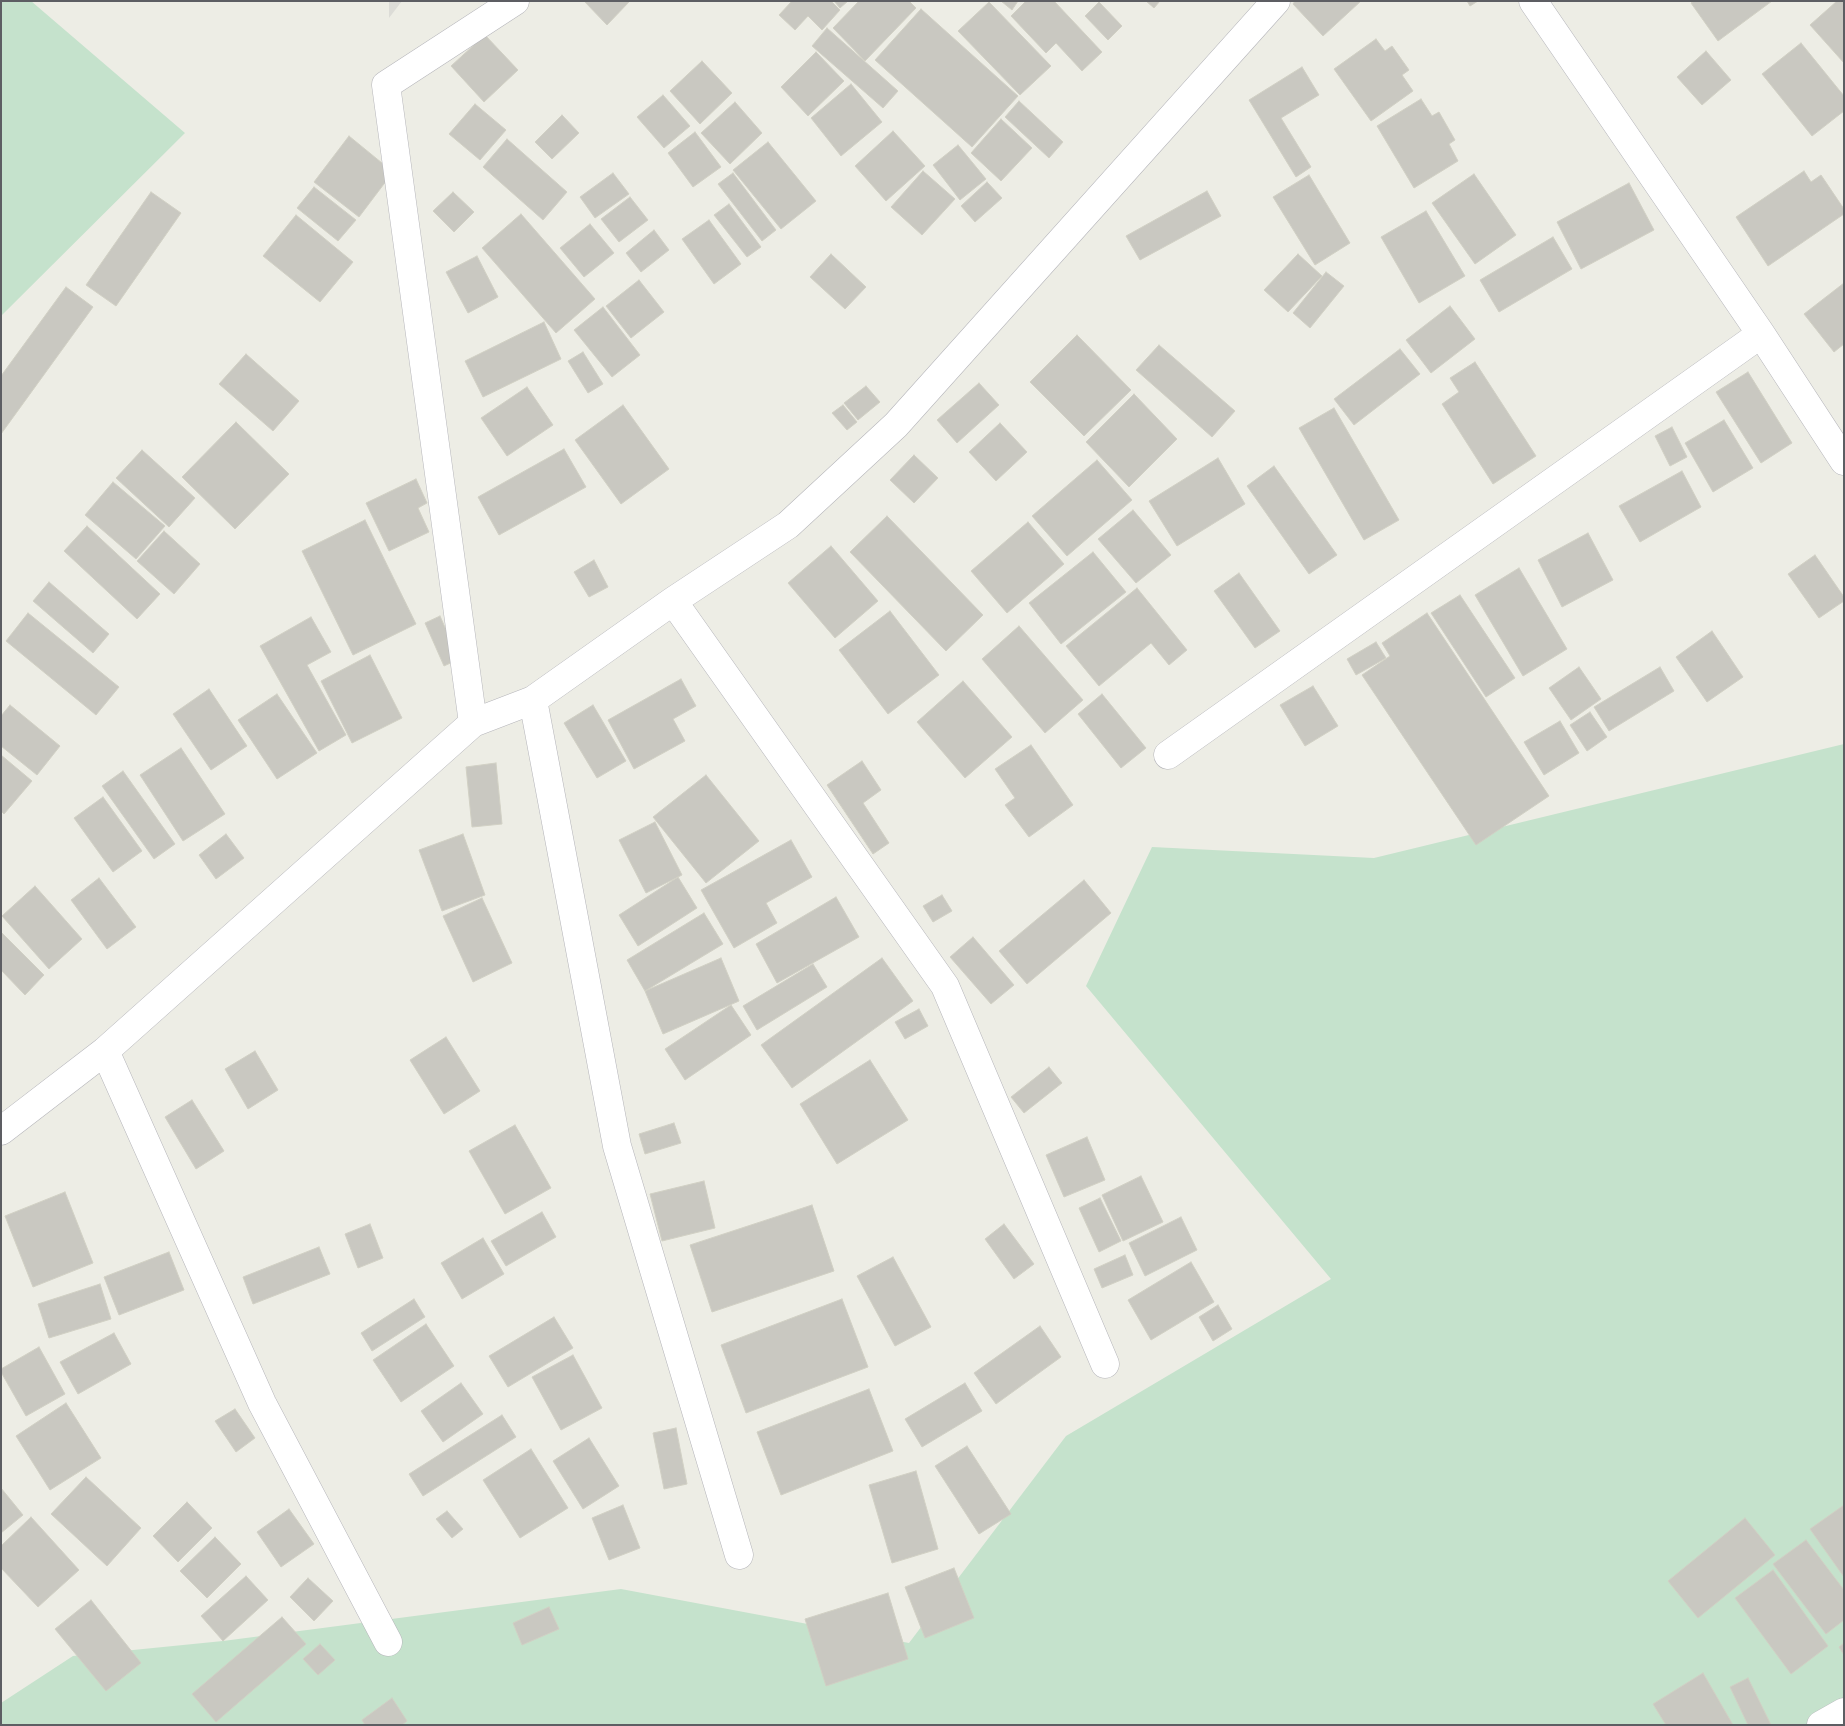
<!DOCTYPE html>
<style>
body{margin:0}
#map{position:relative;width:1845px;height:1726px;overflow:hidden;background:#edede5;font-family:"Varela Round",sans-serif}
canvas{display:block}
.frame{position:absolute;inset:0;border:2px solid #5d5e63;pointer-events:none}
</style>
<div id="map">
<canvas width="1845" height="1726"></canvas>
<div class="frame"></div>
</div>
<script>
const ctx = document.querySelector('canvas').getContext('2d');
ctx.lineJoin = 'round';
function fillPath(path, color) {
  ctx.fillStyle = color;
  ctx.fill(path, 'evenodd');
}
function shape(rows) {
  const path = new Path2D();
  for (const r of rows) {
    path.moveTo(r[0], r[1]);
    for (let i = 2; i < r.length; i += 2) path.lineTo(r[i], r[i + 1]);
  }
  return path;
}
function stroke(path, color, width, dash) {
  ctx.strokeStyle = color;
  ctx.lineWidth = width;
  ctx.lineCap = dash ? 'butt' : 'round';
  ctx.setLineDash(dash || []);
  ctx.stroke(path);
}
const industrial = shape([
 [389,1,402,1,389,18]
]);
const green = shape([
 [1,1,31,1,185,133,1,316],
 [1844,744,1844,1725,1,1725,1,1703,73,1656,223,1641,621,1589,909,1643,1066,1436,1331,1279,1086,986,1152,847,1374,858]
]);
const building = shape([
 [584,1,628,1,629,2,607,25,584,1],
 [792,1,831,1,840,10,822,30,808,16,795,30,779,15,792,1],
 [834,1,848,1,840,8,834,1],
 [859,1,909,1,916,8,865,61,833,28,859,1],
 [1001,1,1018,1,1012,10,1001,1],
 [1026,1,1054,1,1102,52,1082,71,1056,43,1046,53,1011,16,1026,1],
 [1146,1,1160,1,1154,8,1146,1],
 [1295,1,1361,1,1323,36,1293,4,1295,1],
 [1467,1,1478,1,1470,6,1467,1],
 [1694,1,1772,1,1718,41,1691,3,1694,1],
 [1837,1,1844,1,1844,63,1810,25,1837,1],
 [989,2,1051,66,1020,95,958,31,989,2],
 [1099,2,1122,26,1108,40,1085,16,1099,2],
 [921,9,1018,96,972,147,875,60,921,9],
 [827,28,898,91,883,108,812,46,827,28],
 [485,35,518,70,484,102,451,66,485,35],
 [1376,39,1385,51,1392,46,1409,70,1402,75,1413,91,1371,121,1334,69,1376,39],
 [1801,43,1844,96,1844,111,1812,136,1762,74,1801,43],
 [1706,51,1731,80,1702,105,1677,77,1706,51],
 [816,52,844,81,808,116,781,87,816,52],
 [702,61,732,93,700,124,670,91,702,61],
 [1302,67,1319,95,1281,118,1311,167,1296,177,1249,100,1302,67],
 [851,84,882,122,841,156,811,118,851,84],
 [663,95,690,126,664,148,637,117,663,95],
 [1421,99,1432,116,1439,112,1455,140,1449,144,1458,161,1414,188,1377,126,1421,99],
 [1019,101,1063,142,1049,158,1005,117,1019,101],
 [735,102,762,133,730,164,701,133,735,102],
 [475,104,506,130,480,160,449,134,475,104],
 [562,115,579,133,552,159,535,142,562,115],
 [1001,119,1032,148,1001,181,971,153,1001,119],
 [893,131,925,166,886,201,855,166,893,131],
 [695,132,721,167,693,187,668,153,695,132],
 [349,136,393,172,359,217,314,182,349,136],
 [507,139,567,192,543,220,483,167,507,139],
 [768,142,816,201,781,229,733,170,768,142],
 [958,145,986,179,960,200,933,165,958,145],
 [923,171,955,199,922,235,891,207,923,171],
 [1804,171,1811,182,1821,175,1844,209,1844,214,1768,266,1736,217,1804,171],
 [613,173,629,194,595,218,580,197,613,173],
 [733,173,776,230,762,241,718,184,733,173],
 [1474,174,1516,235,1475,264,1432,203,1474,174],
 [1309,175,1350,243,1315,265,1273,197,1309,175],
 [987,182,1002,198,975,222,961,206,987,182],
 [1629,183,1654,230,1581,269,1557,222,1629,183],
 [314,187,356,220,338,241,297,208,314,187],
 [1207,191,1221,216,1140,260,1126,236,1207,191],
 [151,192,181,213,116,306,86,285,151,192],
 [453,192,474,212,454,232,433,211,453,192],
 [630,197,648,220,619,242,601,219,630,197],
 [729,204,761,247,747,257,714,215,729,204],
 [1426,211,1465,276,1419,303,1381,237,1426,211],
 [521,214,595,299,556,333,482,248,521,214],
 [296,215,353,262,320,302,263,256,296,215],
 [709,220,741,264,714,284,682,239,709,220],
 [590,224,614,253,584,277,560,248,590,224],
 [654,230,669,250,641,272,626,253,654,230],
 [1553,237,1572,269,1499,312,1480,280,1553,237],
 [831,254,866,287,845,309,810,277,831,254],
 [1298,254,1322,276,1288,312,1264,290,1298,254],
 [477,256,498,297,468,313,446,272,477,256],
 [1326,272,1344,286,1310,328,1293,313,1326,272],
 [639,280,664,312,631,338,606,306,639,280],
 [1844,283,1844,344,1834,352,1804,314,1844,283],
 [66,287,93,307,1,434,1,376,66,287],
 [1450,306,1475,339,1431,373,1406,340,1450,306],
 [603,307,640,355,612,377,574,330,603,307],
 [544,322,561,359,483,397,465,361,544,322],
 [1077,335,1131,390,1084,436,1030,382,1077,335],
 [1159,345,1235,411,1212,437,1136,370,1159,345],
 [1400,349,1420,374,1354,425,1334,399,1400,349],
 [583,352,603,384,588,393,568,361,583,352],
 [246,354,299,401,273,431,219,384,246,354],
 [1475,362,1536,456,1493,484,1442,404,1459,392,1450,378,1475,362],
 [1748,372,1792,443,1761,463,1716,392,1748,372],
 [979,383,999,405,957,443,937,420,979,383],
 [866,386,880,402,858,420,844,403,866,386],
 [527,387,553,425,507,456,481,418,527,387],
 [1134,394,1177,439,1129,487,1086,442,1134,394],
 [623,405,669,469,621,504,575,440,623,405],
 [843,405,857,422,847,430,832,413,843,405],
 [1334,408,1399,520,1364,540,1299,428,1334,408],
 [1724,420,1753,468,1713,492,1685,443,1724,420],
 [236,422,289,474,235,529,182,477,236,422],
 [1000,423,1027,452,996,481,969,452,1000,423],
 [1672,427,1687,457,1670,466,1655,436,1672,427],
 [564,449,586,487,499,535,478,497,564,449],
 [142,450,195,498,169,527,116,478,142,450],
 [914,455,938,478,914,503,890,480,914,455],
 [1218,458,1245,504,1177,546,1149,501,1218,458],
 [1097,460,1132,500,1067,556,1032,516,1097,460],
 [1274,466,1337,555,1309,574,1247,486,1274,466],
 [1682,471,1701,507,1640,542,1619,506,1682,471],
 [416,479,427,503,418,508,429,532,389,551,366,503,416,479],
 [113,482,165,526,136,559,85,515,113,482],
 [1133,510,1171,555,1136,583,1098,539,1133,510],
 [887,516,983,615,946,651,850,552,887,516],
 [365,520,416,624,353,655,302,551,365,520],
 [1028,522,1064,564,1007,613,971,571,1028,522],
 [87,526,160,594,137,619,64,551,87,526],
 [164,531,200,564,174,594,137,561,164,531],
 [1588,533,1613,580,1562,607,1538,560,1588,533],
 [831,546,878,601,835,638,788,583,831,546],
 [1093,552,1126,592,1061,644,1029,603,1093,552],
 [1815,555,1844,597,1844,601,1819,618,1788,574,1815,555],
 [594,560,608,587,589,597,574,572,594,560],
 [1519,568,1567,649,1523,676,1475,595,1519,568],
 [1239,573,1280,631,1255,648,1214,591,1239,573],
 [49,582,109,634,93,653,33,601,49,582],
 [1137,588,1187,650,1169,665,1151,643,1099,686,1066,646,1137,588],
 [1460,595,1515,678,1486,697,1431,613,1460,595],
 [890,611,939,675,888,714,839,650,890,611],
 [28,613,119,687,96,715,6,641,28,613],
 [1427,613,1549,796,1476,845,1362,675,1390,656,1382,643,1427,613],
 [440,616,459,659,444,666,425,623,440,616],
 [311,617,331,652,307,665,346,735,319,751,260,646,311,617],
 [1019,626,1083,700,1045,733,982,659,1019,626],
 [1712,631,1743,677,1707,702,1676,657,1712,631],
 [1376,642,1386,658,1356,675,1347,659,1376,642],
 [370,655,402,718,352,743,321,681,370,655],
 [1579,667,1601,699,1571,720,1549,688,1579,667],
 [1660,667,1674,691,1609,731,1594,707,1660,667],
 [681,679,696,706,673,719,685,741,634,769,608,720,681,679],
 [963,681,1012,737,965,778,917,722,963,681],
 [1313,686,1338,726,1305,746,1280,705,1313,686],
 [209,689,247,746,211,770,173,714,209,689],
 [277,694,317,753,277,779,238,720,277,694],
 [1102,694,1146,748,1121,768,1078,714,1102,694],
 [10,705,60,746,37,775,1,746,1,716,10,705],
 [593,705,626,761,597,778,564,723,593,705],
 [1590,712,1607,737,1587,751,1570,725,1590,712],
 [1560,721,1579,753,1544,775,1524,742,1560,721],
 [1031,745,1073,805,1029,837,1005,805,1015,798,995,769,1031,745],
 [181,748,225,814,183,841,140,775,181,748],
 [1,755,32,781,4,814,1,811,1,755],
 [862,761,881,790,863,803,889,843,873,854,827,785,862,761],
 [496,763,502,824,472,827,466,767,496,763],
 [123,771,175,844,154,859,102,786,123,771],
 [706,775,759,841,706,883,653,817,706,775],
 [103,797,142,851,113,872,74,818,103,797],
 [655,822,682,875,646,893,619,840,655,822],
 [226,834,244,858,216,879,199,855,226,834],
 [463,834,485,895,442,911,419,850,463,834],
 [791,840,812,877,766,903,777,923,734,948,701,890,791,840],
 [678,877,697,908,638,946,619,915,678,877],
 [99,878,136,927,107,949,71,900,99,878],
 [1084,880,1111,913,1027,984,999,951,1084,880],
 [35,886,82,939,49,969,2,916,35,886],
 [942,895,952,911,933,922,923,906,942,895],
 [836,897,859,937,777,983,756,944,836,897],
 [482,898,512,963,473,982,443,916,482,898],
 [704,913,723,944,645,991,627,960,704,913],
 [1,932,44,975,25,995,1,970,1,932],
 [973,937,1014,985,991,1004,950,957,973,937],
 [721,958,739,1001,663,1034,645,991,721,958],
 [882,958,913,1001,792,1088,761,1045,882,958],
 [813,964,827,987,757,1030,743,1006,813,964],
 [731,1005,751,1035,685,1080,665,1049,731,1005],
 [919,1009,928,1026,905,1039,895,1022,919,1009],
 [446,1037,480,1091,444,1114,410,1060,446,1037],
 [255,1051,278,1090,248,1109,225,1069,255,1051],
 [870,1060,908,1120,837,1164,800,1104,870,1060],
 [1049,1067,1062,1083,1024,1113,1011,1097,1049,1067],
 [192,1100,224,1151,196,1169,165,1117,192,1100],
 [674,1123,681,1143,645,1154,639,1134,674,1123],
 [515,1125,551,1188,505,1214,469,1151,515,1125],
 [1087,1137,1105,1180,1064,1197,1046,1155,1087,1137],
 [1141,1176,1163,1222,1123,1241,1102,1195,1141,1176],
 [704,1181,715,1228,662,1241,650,1194,704,1181],
 [65,1192,93,1263,33,1287,5,1216,65,1192],
 [1100,1198,1121,1241,1099,1252,1079,1208,1100,1198],
 [812,1205,834,1271,712,1312,690,1245,812,1205],
 [542,1212,556,1237,506,1266,491,1241,542,1212],
 [1181,1217,1197,1250,1145,1276,1129,1243,1181,1217],
 [370,1224,383,1258,358,1268,345,1234,370,1224],
 [1004,1224,1034,1264,1014,1279,985,1239,1004,1224],
 [483,1238,504,1274,462,1299,441,1263,483,1238],
 [319,1247,330,1274,253,1304,243,1277,319,1247],
 [169,1252,184,1290,119,1315,104,1277,169,1252],
 [1125,1255,1133,1275,1102,1288,1094,1269,1125,1255],
 [893,1257,931,1327,895,1346,857,1276,893,1257],
 [1191,1262,1214,1302,1151,1340,1128,1300,1191,1262],
 [100,1284,111,1319,49,1338,38,1304,100,1284],
 [414,1299,425,1317,372,1351,361,1333,414,1299],
 [842,1299,868,1367,746,1413,721,1345,842,1299],
 [1218,1305,1232,1329,1213,1341,1199,1317,1218,1305],
 [554,1317,573,1348,508,1387,489,1356,554,1317],
 [426,1324,454,1366,401,1402,373,1360,426,1324],
 [1040,1326,1061,1357,996,1404,974,1373,1040,1326],
 [114,1333,131,1364,78,1394,60,1362,114,1333],
 [39,1347,65,1394,26,1416,1,1372,1,1369,39,1347],
 [573,1355,602,1408,561,1430,532,1377,573,1355],
 [461,1383,483,1414,443,1442,421,1411,461,1383],
 [965,1383,982,1411,922,1447,905,1419,965,1383],
 [869,1389,893,1451,781,1495,757,1432,869,1389],
 [66,1403,101,1458,50,1490,16,1436,66,1403],
 [235,1409,255,1438,236,1452,215,1421,235,1409],
 [502,1415,516,1437,423,1496,409,1474,502,1415],
 [676,1428,687,1484,664,1489,653,1433,676,1428],
 [589,1438,619,1486,583,1509,553,1461,589,1438],
 [967,1446,1011,1514,979,1534,935,1466,967,1446],
 [531,1449,568,1508,520,1538,483,1480,531,1449],
 [916,1471,938,1549,892,1563,869,1485,916,1471],
 [86,1477,141,1528,107,1566,51,1514,86,1477],
 [1,1488,23,1515,1,1533,1,1488],
 [187,1502,212,1528,178,1562,153,1536,187,1502],
 [623,1505,640,1548,609,1560,592,1518,623,1505],
 [1844,1505,1844,1577,1810,1529,1844,1505],
 [289,1509,314,1544,281,1567,257,1532,289,1509],
 [447,1511,463,1529,452,1538,436,1519,447,1511],
 [31,1517,79,1570,38,1607,1,1568,1,1546,31,1517],
 [1745,1518,1775,1555,1698,1618,1668,1581,1745,1518],
 [215,1537,241,1564,207,1598,180,1571,215,1537],
 [1806,1540,1844,1590,1844,1620,1826,1634,1773,1564,1806,1540],
 [954,1568,974,1618,925,1638,905,1587,954,1568],
 [1773,1570,1828,1646,1791,1674,1735,1598,1773,1570],
 [246,1576,268,1600,223,1641,201,1616,246,1576],
 [308,1578,333,1601,314,1621,290,1597,308,1578],
 [888,1593,908,1659,826,1686,805,1619,888,1593],
 [91,1600,141,1663,106,1691,55,1629,91,1600],
 [549,1607,559,1629,522,1645,513,1623,549,1607],
 [282,1617,306,1644,216,1722,192,1694,282,1617],
 [1844,1643,1844,1655,1839,1647,1844,1643],
 [320,1644,335,1660,318,1675,303,1659,320,1644],
 [1703,1673,1733,1725,1666,1725,1653,1704,1703,1673],
 [1748,1678,1771,1725,1748,1725,1730,1687,1748,1678],
 [392,1698,407,1721,402,1725,365,1725,362,1720,392,1698]
]);
const street = shape([
 [1533,1,1761,334,1844,461],
 [673,601,945,986,1105,1364],
 [533,700,617,1146,739,1555],
 [473,723,386,85,515,1],
 [1168,755,1761,334],
 [105,1051,262,1403,388,1642],
 [1,1131,105,1051,473,723,533,700,673,601,788,525,896,425,1276,1],
 [1821,1725,1844,1712]
]);
fillPath(industrial, '#dcdcd7');
fillPath(green, '#c5e2cc');
fillPath(building, '#c9c8c1');
stroke(building, '#d1d0c4', 1);
stroke(street, '#b5b5ba', 29);
stroke(street, '#fff', 28);
</script>
